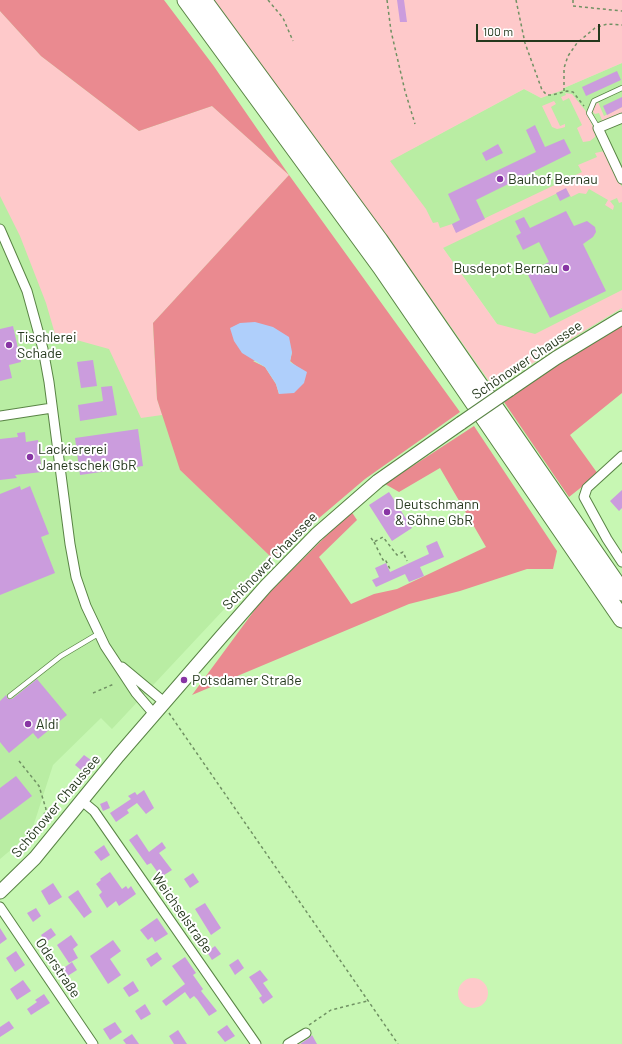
<!DOCTYPE html>
<meta charset="utf-8">
<style>
body{margin:0}
#map{position:relative;width:622px;height:1044px;overflow:hidden;background:#c7f7b3;font-family:Barlow,sans-serif}
canvas{display:block}
.scale{position:absolute;left:476px;top:24px;width:124px;height:18px;box-sizing:border-box;border:2px solid #25381d;border-top:0;padding-left:5px;font-size:12px;line-height:14px;white-space:nowrap;color:#25381d;-webkit-text-stroke:3px #fff;paint-order:stroke}
</style>
<div id="map">
<canvas width="622" height="1044"></canvas>
<div class="scale">100 m</div>
</div>
<script>
const ctx = document.querySelector('canvas').getContext('2d');
ctx.lineJoin = 'round';
function fillPath(path, color) {
  ctx.fillStyle = color;
  ctx.fill(path, 'evenodd');
}
function shape(rows) {
  const path = new Path2D();
  for (const r of rows) {
    if (r.length === 3) {
      path.moveTo(r[0] + r[2], r[1]);
      path.arc(r[0], r[1], r[2], 0, 2 * Math.PI);
      continue;
    }
    path.moveTo(r[0], r[1]);
    for (let i = 2; i < r.length; i += 2) path.lineTo(r[i], r[i + 1]);
  }
  return path;
}
function stroke(path, color, width, dash) {
  ctx.strokeStyle = color;
  ctx.lineWidth = width;
  ctx.lineCap = dash ? 'butt' : 'round';
  ctx.setLineDash(dash || []);
  ctx.stroke(path);
}
function drawText(font, color, halo, rows, align = 'center') {
  ctx.font = font + ' Barlow,sans-serif';
  ctx.lineWidth = 4;
  ctx.setLineDash([]);
  ctx.textBaseline = 'middle';
  ctx.strokeStyle = halo;
  ctx.fillStyle = color;
  for (const [text, x, y, turn = 0] of rows) {
    ctx.save();
    ctx.translate(x, y);
    ctx.rotate((+turn || 0) * Math.PI / 180);
    ctx.textAlign = isNaN(turn) ? turn : align;
    if (halo) ctx.strokeText(text, 0, 0);
    ctx.fillText(text, 0, 0);
    ctx.restore();
  }
}
const built = shape([
 [0,0,128,0,289,175,153,324,180,470,272,558,112,729,101,718,53,765,31,833,0,859],
 [622,63,622,308,535,362,497,324,443,248,389,161,524,89,541,98]
]);
const green = shape([
 [214,0,622,0,622,63,564,88,563,90,541,98,524,89,390,161,426,209,433,223,438,222,440,228,452,224,456,232,582,172,578,165,597,157,595,153,605,151,622,187,622,202,619,203,617,198,610,201,614,206,613,210,605,205,608,200,589,189,586,194,579,193,571,197,566,189,443,248,497,324,535,334,622,290,622,308,574,337,494,388,394,246],
 [0,11,41,56,139,131,212,106,289,175,153,323,157,399,162,415,141,418,109,349,55,334,46,303,20,236,0,196],
 [565,93,572,94,585,110,596,133,595,137,590,141,583,142,577,128,582,125,569,98,563,101,561,97,566,95],
 [554,101,556,104,551,107,560,126,565,124,565,127,562,128,557,129,552,127,542,106],
 [598,102,604,116,622,107,622,113,599,122,602,120,599,113,595,114,591,110],
 [473,993,15]
]);
const forest = shape([
 [0,0,164,0,213,65,289,175,460,412,365,479,272,558,180,470,157,399,153,323,289,175,212,106,139,131,41,56,0,11],
 [292,352,290,361,297,367,279,394,276,384,265,367,253,361],
 [622,323,622,393,570,435,598,474,569,497,504,402,519,391,518,389],
 [474,426,557,551,553,569,527,569,460,591,409,604,192,695,262,600,351,511,357,520,319,557,351,604,374,594,397,589,486,547,440,468,399,492,385,484]
]);
const water = shape([
 [255,322,273,327,289,337,292,352,290,362,307,372,304,383,294,393,279,394,276,384,265,367,242,353,234,341,230,328,240,323]
]);
const building = shape([
 [397,0,404,0,407,22,400,22],
 [617,71,621,80,586,96,582,87],
 [622,97,622,107,607,115,603,106],
 [535,125,545,147,564,139,571,153,476,200,485,219,456,233,452,224,460,220,448,194,536,152,526,130],
 [498,144,503,153,486,161,482,153],
 [566,188,570,196,560,201,556,193],
 [566,211,574,226,587,221,595,227,596,232,593,237,583,244,606,291,550,318,527,273,549,262,539,242,523,250,516,236,521,233,515,221,524,217,530,228],
 [13,326,21,362,9,365,12,378,0,381,0,329],
 [93,360,97,386,81,388,77,362],
 [112,386,117,415,80,421,78,405,103,401,101,387],
 [138,429,143,466,80,475,75,438],
 [25,432,26,442,38,440,42,472,15,475,17,478,0,480,0,439,18,437,17,433],
 [20,486,21,490,30,486,49,534,41,537,55,573,0,595,0,494],
 [622,490,622,508,619,511,610,501],
 [389,492,412,528,392,541,369,505],
 [437,541,444,557,420,567,424,576,409,582,405,574,376,587,372,580,379,577,375,568,386,563,390,572,429,554,426,546],
 [37,679,67,715,38,739,33,733,9,753,0,742,0,701,6,695,8,699,12,699],
 [84,755,91,760,81,770,75,765],
 [16,776,32,796,0,820,0,788],
 [144,790,154,808,146,814,137,803,127,810,129,813,116,822,110,813,131,799,128,796,135,792,137,795],
 [107,801,110,808,103,811,100,804],
 [137,834,149,852,162,842,166,848,159,853,172,870,161,877,151,863,147,865,129,840],
 [104,845,110,855,101,861,94,852],
 [110,872,122,889,126,886,128,889,131,886,136,894,119,906,116,901,107,908,99,895,102,892,96,884,101,880,100,879],
 [193,873,199,882,190,888,184,879],
 [53,883,62,897,49,905,41,891],
 [78,890,92,912,84,918,68,897],
 [205,903,221,928,211,935,195,909],
 [36,908,41,916,33,922,27,913],
 [157,918,168,934,155,942,152,937,148,940,140,930],
 [0,928,7,939,0,944],
 [51,928,56,935,46,942,41,935],
 [71,935,78,945,73,949,78,958,69,963,57,945],
 [113,940,121,951,110,959,121,975,108,984,90,956],
 [215,946,221,954,212,960,207,952],
 [16,951,25,965,15,972,6,958],
 [157,952,162,959,151,967,146,959],
 [185,957,196,973,193,975,203,989,201,991,217,1011,209,1016,197,999,194,996,190,999,185,992,166,1006,162,1001,185,984,172,966],
 [238,959,244,968,235,975,229,965],
 [72,962,77,970,66,977,61,970],
 [260,970,268,980,263,983,273,997,263,1004,259,998,262,996,249,977],
 [23,980,31,991,17,1000,10,989],
 [133,981,139,991,129,997,123,988],
 [44,994,50,1003,31,1015,27,1009,37,1002,35,1000],
 [145,1004,151,1014,141,1020,135,1011],
 [9,1021,14,1028,0,1037,0,1027],
 [115,1022,122,1032,110,1040,103,1029],
 [227,1025,235,1036,225,1042,217,1032],
 [178,1030,187,1044,174,1044,169,1036],
 [132,1034,139,1044,126,1044,123,1040],
 [312,1035,317,1044,300,1044,309,1038]
]);
const path = shape([
 [268,0,283,18,293,41],
 [387,0,391,31,405,91,415,124],
 [516,0,525,43,542,90,547,95,552,95,567,91,573,92,584,106],
 [573,0,573,6,622,11],
 [564,91,564,68,568,56,577,43,595,28,607,24,622,25],
 [371,538,374,542,383,537,397,555,403,552,407,561],
 [374,542,383,560,385,559,390,569],
 [93,693,114,684],
 [169,713,398,1044],
 [19,761,39,786,46,809,35,840],
 [309,1025,331,1010,367,1001]
]);
const service = shape([
 [598,128,589,113,594,101,622,88],
 [10,696,61,656,98,634]
]);
const minor = shape([
 [622,118,598,128,622,179],
 [0,229,27,291,43,349,49,382,70,544,76,577,86,606,105,646,136,693,154,714],
 [0,416,52,408],
 [622,456,587,488,584,497,607,539,622,562],
 [122,667,164,702],
 [82,801,94,811,256,1044],
 [0,907,93,1044],
 [288,1044,306,1033]
]);
const secondary = shape([
 [509,390,556,358,622,318],
 [0,892,35,858,118,756,221,637,266,586,316,535,378,481,461,423]
]);
const motorway = shape([
 [186,0,381,267,622,619],
 [203,0,379,240,622,592]
]);
const secondaryBridge = shape([
 [461,423,509,390]
]);
const markers = [
 [500,179,4,"#8835a4"],
 [566,268,4,"#8835a4"],
 [9,345,4,"#8835a4"],
 [30,457,4,"#8835a4"],
 [387,512,4,"#8835a4"],
 [184,680,4,"#8835a4"],
 [28,724,4,"#8835a4"]
];
const poiNames = [
 ["Bauhof Bernau",508,179],
 ["Busdepot Bernau",558,268,"right"],
 ["Tischlerei",17,337],
 ["Schade",17,353],
 ["Lackiererei",38,449],
 ["Janetschek GbR",38,465],
 ["Deutschmann",395,504],
 ["& Söhne GbR",395,520],
 ["Potsdamer Straße",192,680],
 ["Aldi",36,724]
];
const streetNames = [
 ["Schönower Chaussee",527,360,-34],
 ["Schönower Chaussee",270,561,-46],
 ["Schönower Chaussee",56,806,-50],
 ["Weichselstraße",182,913,55],
 ["Oderstraße",58,968,56]
];
fillPath(built, '#b9eda3');
fillPath(green, '#fec9ca');
fillPath(forest, '#ea8a90');
fillPath(water, '#afcffb');
fillPath(building, '#cb9cdd');
stroke(service, '#598445', 6);
stroke(minor, '#598445', 11);
stroke(secondary, '#598445', 15);
stroke(motorway, '#598445', 19);
stroke(path, '#709163', 1.5, [3, 3]);
stroke(service, '#fff', 4.5);
stroke(minor, '#fff', 9);
stroke(secondary, '#fff', 13);
stroke(motorway, '#fff', 17);
stroke(secondaryBridge, '#598445', 15, []);
stroke(secondaryBridge, '#fff', 13);
for (const [x, y, r, color] of markers) {
  const dot = new Path2D();
  dot.arc(x, y, r, 0, 2 * Math.PI);
  ctx.fillStyle = color;
  ctx.fill(dot);
  stroke(dot, '#fff', 1.5);
}
drawText('14px', '#25381d', '#fff', poiNames, 'left');
drawText('14px', '#25381d', '#fff', streetNames);
</script>
